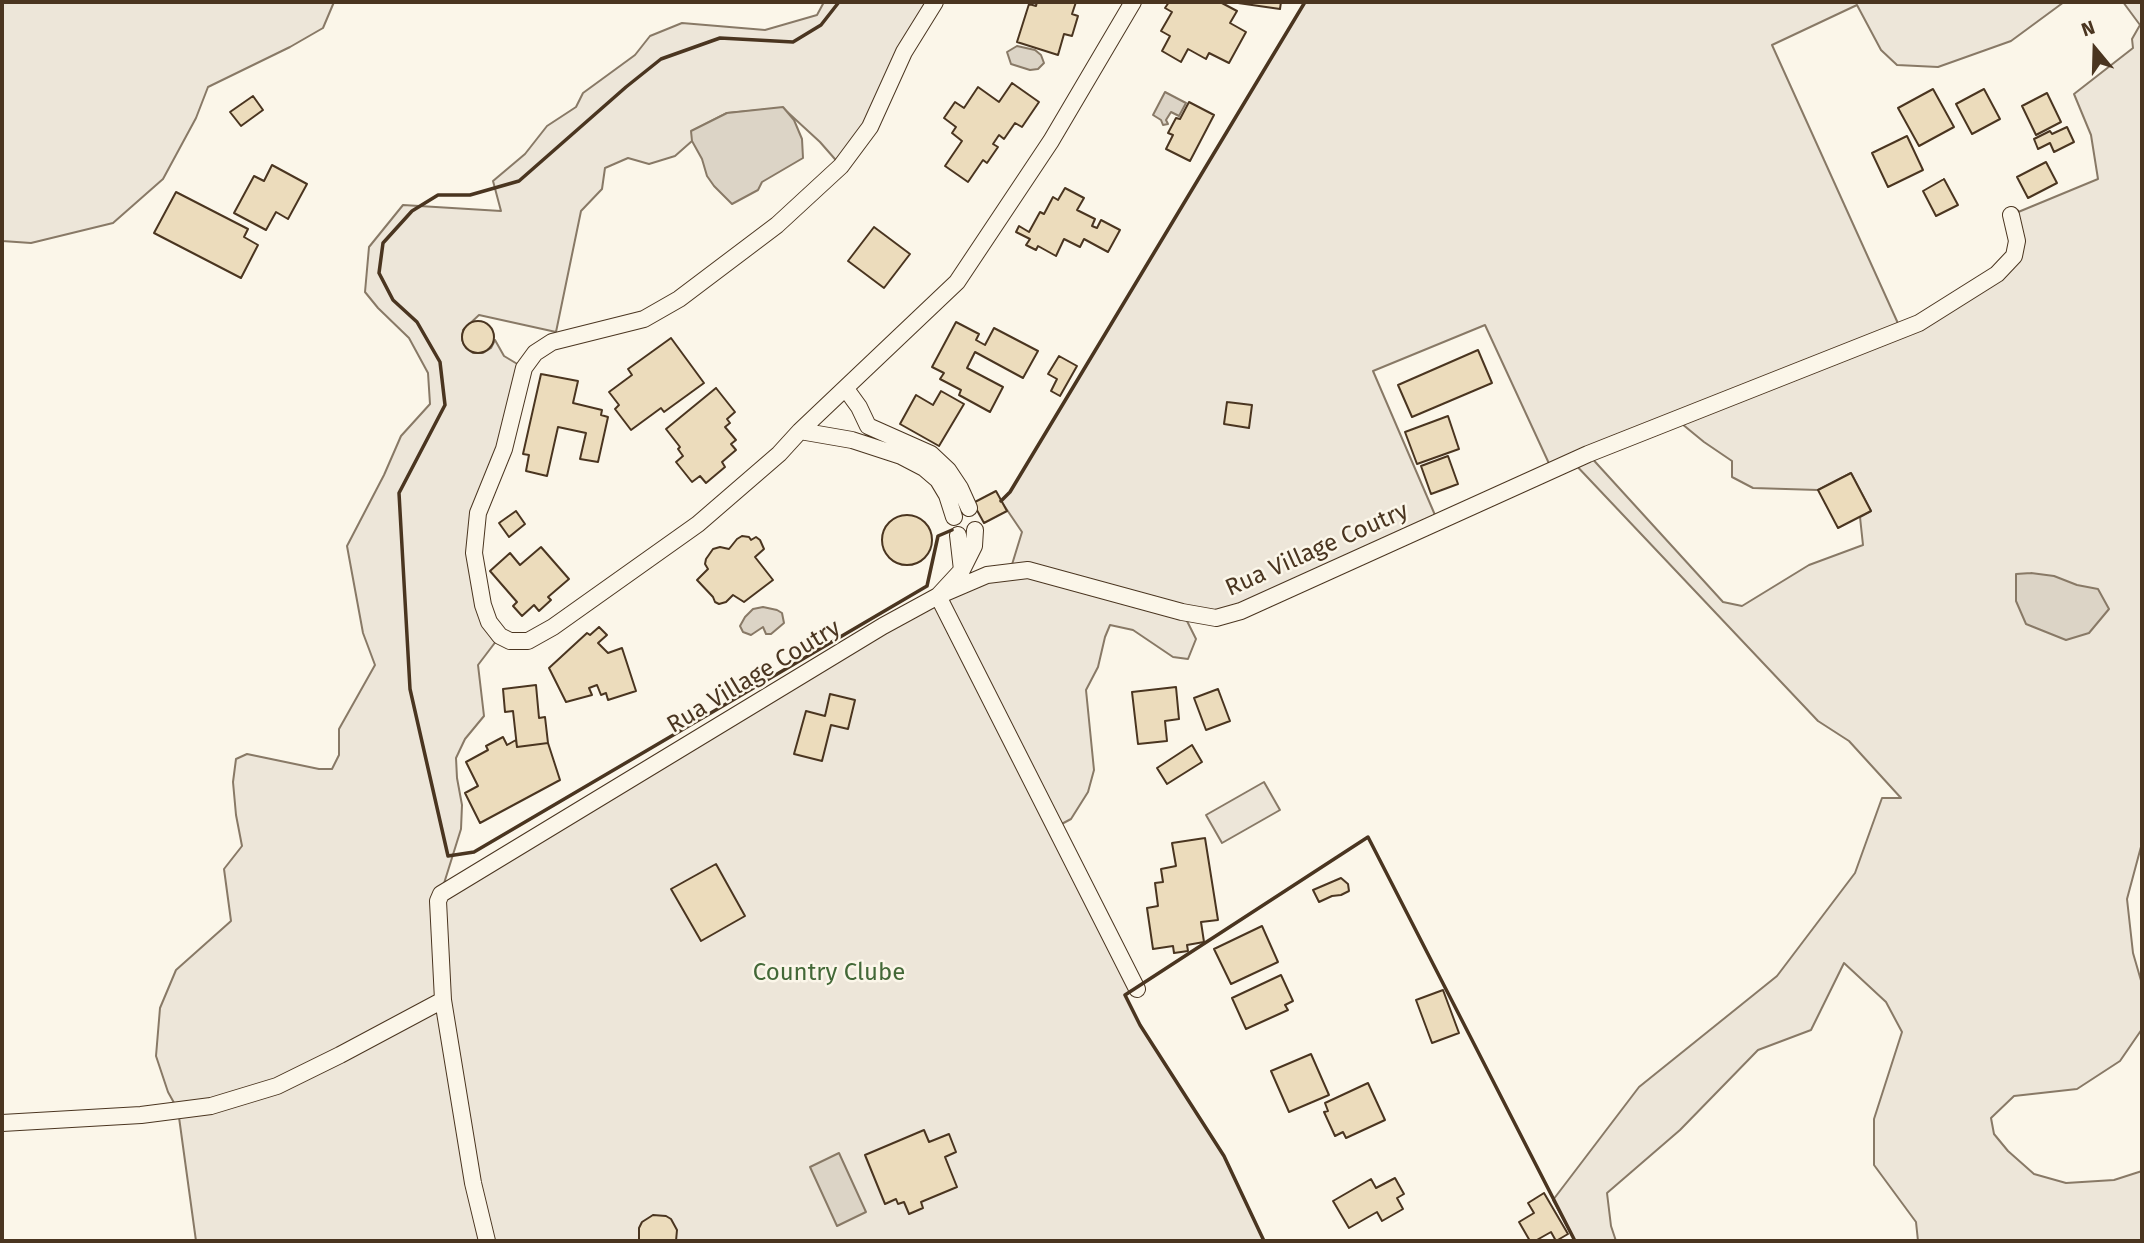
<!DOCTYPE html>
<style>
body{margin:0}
#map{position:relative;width:2144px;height:1243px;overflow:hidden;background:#fbf6e9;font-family:"Fira Sans",sans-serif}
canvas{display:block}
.frame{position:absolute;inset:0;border:4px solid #4a3520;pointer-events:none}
.north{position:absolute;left:2060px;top:14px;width:70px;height:70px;-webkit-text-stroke:5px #fbf6e9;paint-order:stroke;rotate:341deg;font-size:19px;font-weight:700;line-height:28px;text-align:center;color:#4a3520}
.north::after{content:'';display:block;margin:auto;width:24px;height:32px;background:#4a3520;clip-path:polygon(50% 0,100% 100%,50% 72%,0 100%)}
</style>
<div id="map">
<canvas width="2144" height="1243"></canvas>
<div class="frame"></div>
<div class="north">N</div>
</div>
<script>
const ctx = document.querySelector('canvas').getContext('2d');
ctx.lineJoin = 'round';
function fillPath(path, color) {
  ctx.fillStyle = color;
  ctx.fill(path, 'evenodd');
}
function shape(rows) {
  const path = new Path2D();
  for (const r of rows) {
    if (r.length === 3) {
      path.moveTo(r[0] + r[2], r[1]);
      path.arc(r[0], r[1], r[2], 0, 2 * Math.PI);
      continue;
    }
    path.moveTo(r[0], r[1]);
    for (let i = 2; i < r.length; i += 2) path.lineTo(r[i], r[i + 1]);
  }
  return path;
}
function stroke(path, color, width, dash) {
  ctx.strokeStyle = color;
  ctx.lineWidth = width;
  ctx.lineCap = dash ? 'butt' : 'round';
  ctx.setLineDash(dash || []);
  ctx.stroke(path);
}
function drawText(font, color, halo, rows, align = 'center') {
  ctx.font = font + ' "Fira Sans",sans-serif';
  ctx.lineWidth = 5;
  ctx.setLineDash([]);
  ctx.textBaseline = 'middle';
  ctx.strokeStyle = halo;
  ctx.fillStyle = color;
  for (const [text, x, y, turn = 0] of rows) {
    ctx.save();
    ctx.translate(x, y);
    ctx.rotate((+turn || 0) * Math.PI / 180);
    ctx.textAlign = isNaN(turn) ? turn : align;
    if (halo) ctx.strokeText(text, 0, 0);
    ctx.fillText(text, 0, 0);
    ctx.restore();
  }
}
const green = shape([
 [2,2,334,2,323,28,290,47,208,87,196,118,163,179,113,223,31,243,2,241,2,2],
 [824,2,935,2,841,166,820,142,783,108,727,113,692,131,692,141,675,156,649,164,628,158,605,168,602,189,581,211,556,332,479,315,463,330,462,340,466,348,473,353,483,353,491,348,495,340,504,356,524,368,474,553,500,636,478,665,484,716,465,739,456,758,457,778,462,805,461,829,441,893,883,626,1010,571,1022,532,1001,501,1010,492,1305,2,2064,2,2011,41,1938,67,1897,65,1881,50,1857,5,1772,45,1901,330,2014,256,2011,215,2098,179,2091,135,2074,94,2133,48,2132,39,2140,25,2123,2,2142,2,2142,843,2127,899,2133,953,2142,984,2142,1029,2120,1061,2077,1089,2014,1096,1991,1118,1994,1134,2008,1151,2034,1174,2066,1183,2114,1180,2142,1171,2142,1241,1918,1241,1916,1222,1874,1165,1874,1119,1902,1032,1886,1002,1844,963,1811,1030,1758,1050,1680,1130,1607,1193,1611,1226,1616,1241,1575,1241,1553,1200,1639,1087,1777,976,1855,873,1882,798,1901,798,1849,741,1818,721,1572,461,1552,470,1485,325,1373,371,1438,522,1241,611,1183,613,1196,639,1188,659,1173,657,1133,630,1110,625,1105,637,1098,667,1086,690,1094,770,1088,792,1071,819,1056,827,1137,989,1125,995,1140,1025,1224,1156,1264,1241,196,1241,178,1110,168,1092,156,1056,160,1008,176,970,231,921,224,869,242,846,236,815,233,782,236,759,247,754,319,769,332,769,339,755,339,729,375,665,363,633,347,546,384,475,401,436,430,404,428,373,409,338,378,308,365,292,369,247,403,205,501,211,493,181,525,154,547,126,576,107,583,93,635,55,650,36,682,23,765,30,817,15,824,2],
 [1676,419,1704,442,1732,461,1732,477,1753,488,1818,490,1851,473,1871,511,1860,517,1863,545,1809,565,1742,606,1723,602,1588,454,1676,419],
 [1264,782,1280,810,1222,843,1206,815,1264,782]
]);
const water = shape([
 [1017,46,1035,50,1041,55,1044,63,1038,69,1030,70,1011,64,1007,52,1017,46],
 [1165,92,1186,103,1179,116,1171,112,1166,120,1168,124,1163,125,1161,120,1153,115,1165,92],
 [783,107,794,120,802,139,803,158,762,182,758,190,732,204,714,186,707,176,702,159,692,141,691,131,727,113,783,107],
 [2031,573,2054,576,2077,585,2098,589,2109,609,2089,633,2066,640,2026,624,2016,601,2016,574,2031,573],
 [763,607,777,610,782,613,784,623,771,634,766,634,763,627,751,635,743,632,740,626,745,617,753,609,763,607],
 [839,1153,866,1212,837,1226,810,1167,839,1153]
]);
const building = shape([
 [1037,2,1076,2,1072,14,1078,16,1072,36,1064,34,1058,55,1017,42,1029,4,1036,6,1037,2],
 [1169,2,1220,2,1237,11,1230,23,1246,32,1229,63,1209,53,1206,59,1188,49,1181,62,1162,51,1170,36,1161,31,1172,12,1165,8,1169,2],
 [1231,2,1281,2,1280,9,1231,2],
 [1012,83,1039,102,1022,127,1015,123,1004,139,999,135,993,144,998,147,987,163,983,160,968,182,945,166,962,141,952,133,956,127,944,118,955,102,964,108,978,87,999,102,1012,83],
 [1933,89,1954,127,1919,146,1898,108,1933,89],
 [1984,89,2000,119,1972,134,1956,104,1984,89],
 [2047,93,2061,122,2036,135,2022,106,2047,93],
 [253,96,263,110,241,126,230,112,253,96],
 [1189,102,1214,115,1190,161,1166,149,1173,135,1168,133,1176,118,1180,119,1189,102],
 [2067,127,2074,142,2054,152,2050,143,2038,149,2034,139,2050,131,2052,134,2067,127],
 [1907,136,1923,170,1888,187,1872,153,1907,136],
 [2046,162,2057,183,2028,198,2017,177,2046,162],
 [272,165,307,184,288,219,276,212,266,230,234,213,254,176,264,181,272,165],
 [1944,179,1958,205,1936,216,1923,191,1944,179],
 [1065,188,1084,198,1077,210,1095,219,1092,226,1097,228,1101,220,1120,230,1108,252,1084,239,1080,247,1064,239,1056,256,1038,246,1036,250,1026,245,1030,239,1016,232,1019,226,1029,232,1040,212,1044,214,1053,197,1058,200,1065,188],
 [176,192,248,229,244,237,258,245,241,278,154,233,176,192],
 [874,227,910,254,884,288,848,261,874,227],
 [478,337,16],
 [956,322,979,334,976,340,985,345,994,328,1038,351,1023,378,975,352,967,368,1003,387,990,412,959,395,961,390,940,379,944,373,932,367,956,322],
 [671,338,704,383,664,412,661,408,631,430,615,409,619,405,609,392,632,375,628,369,671,338],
 [1478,350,1492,383,1412,417,1398,385,1478,350],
 [1059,356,1077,366,1060,396,1051,391,1057,379,1048,374,1059,356],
 [541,374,578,381,573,403,602,410,601,415,608,417,598,462,580,459,586,433,558,427,547,476,526,471,529,455,523,454,541,374],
 [716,388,735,412,727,419,730,423,725,427,736,440,731,444,736,450,722,462,725,467,706,483,700,476,692,482,676,462,683,456,678,449,680,447,666,429,716,388],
 [941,391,964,404,939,446,900,424,916,395,933,405,941,391],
 [1227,402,1252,405,1249,428,1224,424,1227,402],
 [1448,416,1459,449,1417,464,1405,432,1448,416],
 [1448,456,1458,484,1431,494,1421,466,1448,456],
 [1851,473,1871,511,1838,528,1818,490,1851,473],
 [996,491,1007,511,984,523,973,503,996,491],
 [516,511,525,524,509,537,499,523,516,511],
 [907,540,25],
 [742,536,749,537,751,540,756,537,760,540,764,549,755,557,773,580,744,602,733,595,726,602,719,604,715,602,713,597,697,580,708,569,705,564,706,559,713,549,720,547,729,549,737,539,742,536],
 [541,547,569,579,548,597,551,600,539,611,534,605,522,616,513,606,517,602,490,571,510,553,520,565,541,547],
 [599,627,607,635,598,643,608,653,622,648,636,691,608,700,606,693,601,695,597,685,589,688,592,695,566,702,549,668,587,633,590,635,599,627],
 [536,685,539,718,545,717,548,743,517,747,513,711,505,712,503,689,536,685],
 [1176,687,1179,719,1165,721,1167,741,1138,744,1132,692,1176,687],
 [1218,689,1230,721,1206,730,1194,698,1218,689],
 [830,694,855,700,848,729,831,725,822,761,794,754,806,711,825,716,830,694],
 [503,737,507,745,516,740,517,747,548,743,560,780,480,823,465,793,478,786,466,762,488,750,486,746,503,737],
 [1192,745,1202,762,1167,784,1157,768,1192,745],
 [1205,838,1218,920,1201,922,1204,942,1187,945,1188,951,1174,953,1173,946,1153,949,1147,908,1158,906,1155,883,1163,882,1161,869,1176,866,1172,843,1205,838],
 [716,864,745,916,701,941,671,889,716,864],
 [1341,878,1348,884,1349,891,1341,895,1332,896,1319,902,1313,890,1341,878],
 [1262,926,1278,962,1231,984,1214,949,1262,926],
 [1281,975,1293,1001,1285,1005,1288,1010,1246,1029,1232,998,1281,975],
 [1443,990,1459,1033,1432,1043,1416,1000,1443,990],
 [1311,1054,1329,1095,1289,1112,1271,1071,1311,1054],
 [1368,1083,1385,1120,1346,1138,1343,1132,1335,1136,1324,1112,1328,1111,1325,1103,1368,1083],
 [924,1130,929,1142,949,1134,956,1152,945,1157,957,1187,921,1202,923,1208,909,1214,904,1202,898,1204,896,1199,885,1204,865,1155,924,1130],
 [1395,1178,1404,1194,1397,1198,1403,1209,1382,1221,1377,1212,1349,1228,1333,1201,1371,1179,1376,1188,1395,1178],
 [1544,1193,1568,1234,1556,1241,1551,1232,1535,1241,1530,1241,1519,1222,1534,1213,1528,1203,1544,1193],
 [653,1215,666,1216,671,1219,677,1230,676,1241,639,1241,639,1228,642,1222,653,1215]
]);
const street = shape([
 [935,2,904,52,870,127,841,166,777,225,679,299,644,319,552,342,535,353,524,368,504,449,478,513,474,553,483,605,489,622,500,636,510,641,528,641,553,627,698,524,779,454,800,431,957,282,1051,141,1133,2],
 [846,389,859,407,868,426,931,454,948,470,960,488,969,508],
 [800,431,852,440,901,456,924,468,938,480,947,495,954,517],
 [975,530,974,546,962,570,938,596,1137,989],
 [958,535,962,570],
 [2,1123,141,1115,211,1106,277,1086,340,1055,443,1000],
 [487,1241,473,1183,443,1000,438,901,441,894,883,626,938,596,987,575,1028,570,1182,612,1216,618,1241,611,1588,454,1919,323,1997,274,2014,256,2017,241,2011,215]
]);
const wall = shape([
 [839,2,821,25,793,42,720,38,661,59,626,87,519,181,470,195,438,195,412,211,383,243,379,273,393,300,417,322,440,362,445,405,399,493,410,689,448,856,474,852,927,586,938,536,952,530],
 [1001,501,1010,492,1305,2],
 [1264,1241,1224,1156,1140,1025,1125,995,1368,837,1575,1241]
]);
const streetNames = [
 ["Rua Village Coutry",1317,550,-24],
 ["Rua Village Coutry",754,677,-31]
];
const parkNames = [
 ["Country Clube",829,973]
];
fillPath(green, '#ede6d9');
stroke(green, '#887966', 2);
fillPath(water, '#dcd4c6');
stroke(water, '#887966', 2);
fillPath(building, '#ecdcbc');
stroke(building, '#4a3520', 2);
stroke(street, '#4a3520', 18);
stroke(street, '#fbf6e9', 16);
stroke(wall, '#4a3520', 3.5);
drawText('24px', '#4a3520', '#fbf6e9', streetNames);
drawText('24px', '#436837', '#fbf6e9', parkNames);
</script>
